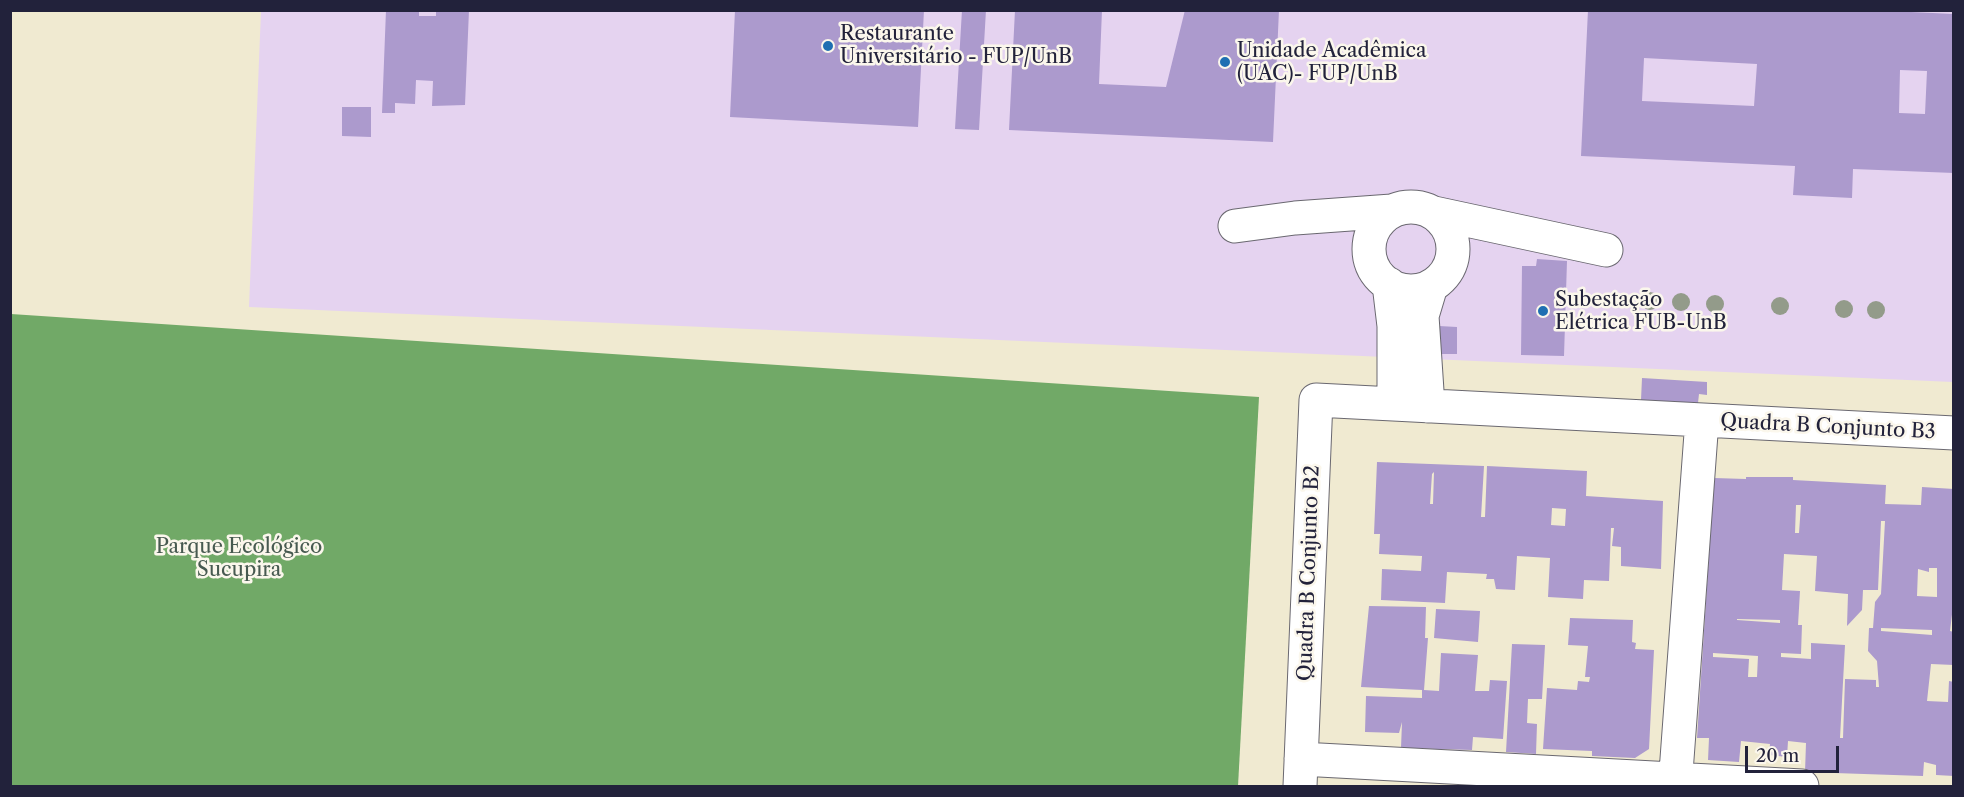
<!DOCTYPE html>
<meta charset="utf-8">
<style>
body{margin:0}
#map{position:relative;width:1964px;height:797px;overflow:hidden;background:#f0ead1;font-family:"Libre Caslon Text",serif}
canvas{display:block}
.frame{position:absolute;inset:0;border:12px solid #22223b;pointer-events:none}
.scale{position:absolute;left:1745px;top:746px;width:94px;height:27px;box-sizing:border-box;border:3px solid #22223b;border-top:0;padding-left:8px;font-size:18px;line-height:21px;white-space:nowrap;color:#22223b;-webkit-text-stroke:4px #fbf7ec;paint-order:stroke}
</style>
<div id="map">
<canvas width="1964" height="797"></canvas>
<div class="frame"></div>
<div class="scale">20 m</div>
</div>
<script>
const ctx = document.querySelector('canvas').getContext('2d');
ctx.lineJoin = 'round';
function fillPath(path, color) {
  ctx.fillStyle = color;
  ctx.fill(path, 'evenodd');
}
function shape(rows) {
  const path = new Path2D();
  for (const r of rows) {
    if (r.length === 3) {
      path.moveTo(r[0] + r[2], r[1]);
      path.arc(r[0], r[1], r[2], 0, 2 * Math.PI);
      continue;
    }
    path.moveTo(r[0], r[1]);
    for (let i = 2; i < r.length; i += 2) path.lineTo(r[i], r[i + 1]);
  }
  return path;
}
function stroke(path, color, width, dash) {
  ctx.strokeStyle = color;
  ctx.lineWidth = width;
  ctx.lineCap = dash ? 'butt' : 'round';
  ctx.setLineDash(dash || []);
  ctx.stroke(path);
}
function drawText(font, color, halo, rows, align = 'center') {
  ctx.font = font + ' "Libre Caslon Text",serif';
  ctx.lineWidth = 5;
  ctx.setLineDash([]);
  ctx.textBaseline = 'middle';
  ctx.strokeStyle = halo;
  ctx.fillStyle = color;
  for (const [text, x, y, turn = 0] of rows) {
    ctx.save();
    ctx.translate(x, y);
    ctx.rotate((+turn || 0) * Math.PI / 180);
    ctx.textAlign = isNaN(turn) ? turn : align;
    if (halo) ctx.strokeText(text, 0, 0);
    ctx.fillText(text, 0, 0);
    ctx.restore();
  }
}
const built = shape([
 [261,11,1953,11,1953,382,249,307]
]);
const forest = shape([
 [11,314,1259,397,1238,786,11,786]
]);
const building = shape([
 [386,10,419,10,419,16,436,16,436,10,469,10,465,105,432,106,433,81,416,80,415,104,395,103,395,113,382,113],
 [735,10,924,10,918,127,730,117],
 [962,10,986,10,979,130,955,129],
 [1015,10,1102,10,1099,84,1166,87,1185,10,1279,10,1273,142,1009,130],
 [1588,10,1868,10,1954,14,1954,173,1853,169,1852,198,1793,195,1795,166,1581,156],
 [1644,58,1757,64,1754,106,1642,101],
 [1900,70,1927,71,1925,114,1899,113],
 [342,107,371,107,371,137,342,136],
 [1537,259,1567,261,1564,356,1521,355,1522,266,1536,266],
 [1439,326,1457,327,1457,354,1439,354],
 [1642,378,1707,382,1707,395,1699,394,1698,403,1641,400],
 [1377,462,1484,466,1481,517,1485,517,1487,466,1587,471,1586,496,1663,501,1661,569,1621,566,1621,547,1612,546,1614,528,1611,528,1609,581,1584,580,1583,599,1548,597,1550,558,1517,556,1515,590,1496,589,1494,579,1486,579,1487,574,1447,572,1445,603,1381,600,1382,569,1421,571,1422,556,1379,554,1380,534,1374,534],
 [1434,472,1433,504,1430,504,1432,474],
 [1552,508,1566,509,1565,526,1551,525],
 [1746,477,1793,477,1793,480,1886,485,1885,504,1921,505,1922,487,1954,489,1954,598,1950,631,1954,632,1954,665,1931,664,1927,701,1948,702,1949,681,1954,682,1954,776,1936,775,1936,765,1924,762,1923,776,1805,772,1806,743,1788,741,1787,757,1769,755,1770,744,1741,741,1739,762,1708,760,1709,738,1697,738,1714,478,1746,479],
 [1796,505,1801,505,1799,533,1795,533],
 [1881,521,1885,521,1881,594,1875,602,1873,628,1869,628,1868,651,1877,661,1879,687,1876,687,1876,680,1845,679,1843,738,1840,738,1845,645,1811,643,1811,659,1781,657,1781,653,1801,654,1802,625,1798,625,1800,591,1782,590,1784,554,1817,556,1815,591,1848,594,1847,626,1862,610,1863,590,1878,590],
 [1929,568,1937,568,1937,597,1917,596,1918,569,1929,572],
 [1737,619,1780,620,1780,623,1737,620],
 [1881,628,1932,630,1932,635,1881,631],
 [1713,653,1758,656,1757,677,1748,677,1749,659,1713,657],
 [1369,606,1426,607,1425,638,1428,638,1424,690,1439,691,1441,653,1478,655,1475,691,1489,691,1490,680,1507,681,1503,739,1473,737,1472,750,1401,748,1402,722,1399,733,1365,732,1366,696,1422,698,1422,690,1361,687],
 [1436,609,1480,611,1478,642,1434,638],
 [1570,618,1633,620,1632,642,1636,643,1635,649,1654,650,1649,749,1635,758,1592,756,1592,751,1543,749,1547,688,1577,690,1578,681,1589,682,1590,677,1585,677,1588,646,1568,645],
 [1512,644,1545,645,1542,699,1528,699,1527,723,1537,724,1536,754,1506,752]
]);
const minor = shape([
 [1411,249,42],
 [1434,213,1606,250],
 [1235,226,1295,218,1392,211],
 [1389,284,1394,326,1394,404],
 [1428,406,1422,316,1431,286],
 [1301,759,1802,786],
 [1300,786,1316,400,1954,433],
 [1675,786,1702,420]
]);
const trees = [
 [1650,301],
 [1681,302],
 [1715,304],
 [1780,306],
 [1844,309],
 [1876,310]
];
const markers = [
 [828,46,6,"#1f6fb2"],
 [1225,62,6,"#1f6fb2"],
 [1543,311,6,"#1f6fb2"]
];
const poiNames = [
 ["Restaurante",840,34],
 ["Universitário - FUP/UnB",840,57],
 ["Unidade Acadêmica",1237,51],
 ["(UAC)- FUP/UnB",1237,74],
 ["Subestação",1555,300],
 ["Elétrica FUB-UnB",1555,323]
];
const streetNames = [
 ["Quadra B Conjunto B3",1828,427,3],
 ["Quadra B Conjunto B2",1309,573,-88]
];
const parkNames = [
 ["Parque Ecológico",239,547],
 ["Sucupira",239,570]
];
fillPath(built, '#e5d3f0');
fillPath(forest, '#71a967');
fillPath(building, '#ac9acd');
stroke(minor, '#6a6870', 35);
stroke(minor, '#fff', 33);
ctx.fillStyle = '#939b8a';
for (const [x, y] of trees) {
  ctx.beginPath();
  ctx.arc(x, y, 9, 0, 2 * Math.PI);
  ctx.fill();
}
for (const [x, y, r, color] of markers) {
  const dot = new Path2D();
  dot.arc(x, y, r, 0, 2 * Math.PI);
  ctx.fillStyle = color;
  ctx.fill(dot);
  stroke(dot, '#fbf7ec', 2);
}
drawText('20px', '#22223b', '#fbf7ec', poiNames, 'left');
drawText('20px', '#22223b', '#fbf7ec', streetNames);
drawText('20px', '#475a50', '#fbf7ec', parkNames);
</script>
